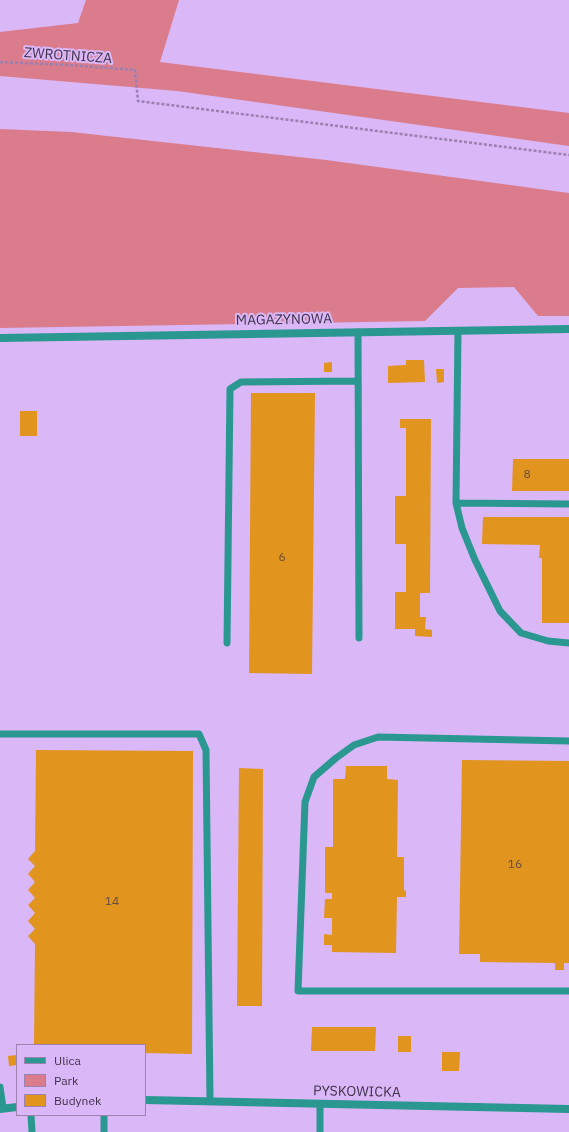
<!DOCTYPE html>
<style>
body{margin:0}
#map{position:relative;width:569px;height:1132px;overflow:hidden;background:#dab7f6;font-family:"IBM Plex Sans",sans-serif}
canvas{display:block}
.legend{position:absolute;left:16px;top:1044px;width:130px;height:72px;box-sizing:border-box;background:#dab7f6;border:1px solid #9c81b1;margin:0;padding:5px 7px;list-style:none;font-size:12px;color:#3f314a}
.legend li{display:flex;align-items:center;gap:8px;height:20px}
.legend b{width:20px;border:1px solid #9c81b1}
</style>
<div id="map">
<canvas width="569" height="1132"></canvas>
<ul class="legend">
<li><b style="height:5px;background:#2b9791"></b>Ulica</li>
<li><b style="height:11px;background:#da7c8b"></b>Park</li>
<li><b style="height:11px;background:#e1941e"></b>Budynek</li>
</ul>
</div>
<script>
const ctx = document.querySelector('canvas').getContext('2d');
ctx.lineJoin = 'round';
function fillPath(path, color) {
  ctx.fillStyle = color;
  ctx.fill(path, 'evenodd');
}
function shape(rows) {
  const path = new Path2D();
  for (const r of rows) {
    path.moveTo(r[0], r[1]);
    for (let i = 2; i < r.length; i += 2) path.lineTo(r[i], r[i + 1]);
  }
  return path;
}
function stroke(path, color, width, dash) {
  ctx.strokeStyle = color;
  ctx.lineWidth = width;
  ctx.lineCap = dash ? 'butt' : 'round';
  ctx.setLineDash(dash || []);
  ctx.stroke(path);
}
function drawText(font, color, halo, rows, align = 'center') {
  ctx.font = font + ' "IBM Plex Sans",sans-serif';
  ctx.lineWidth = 4;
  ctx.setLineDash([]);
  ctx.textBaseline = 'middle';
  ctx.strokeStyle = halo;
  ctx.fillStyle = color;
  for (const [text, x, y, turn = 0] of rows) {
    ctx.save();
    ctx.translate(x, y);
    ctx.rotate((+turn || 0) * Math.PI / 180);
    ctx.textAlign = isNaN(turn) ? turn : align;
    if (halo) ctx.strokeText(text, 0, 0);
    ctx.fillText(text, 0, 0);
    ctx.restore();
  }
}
const green = shape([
 [86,0,179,0,160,62,569,113,569,146,177,91,0,76,0,32,78,23],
 [0,129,71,132,326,160,569,193,569,316,538,316,514,287,458,288,425,321,0,328]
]);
const building = shape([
 [406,360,424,360,425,382,388,383,388,366,406,365],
 [332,362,332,372,324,372,324,363],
 [436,369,444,369,444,382,437,383],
 [251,393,315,393,312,674,249,673],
 [20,411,37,411,37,436,20,436],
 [400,419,431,419,430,593,420,593,420,617,426,617,425,629,432,630,432,637,415,636,415,629,395,629,395,592,406,592,406,544,395,544,395,496,406,496,406,428,400,428],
 [513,459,569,459,569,491,512,491],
 [483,517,569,517,569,623,542,623,542,558,539,558,540,545,482,544],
 [36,750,193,751,192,1054,145,1053,145,1045,34,1045,35,944,28,936,35,929,28,921,35,913,28,905,35,898,28,890,35,882,28,874,35,866,28,859,35,851],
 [462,760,569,761,569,963,564,963,564,970,555,970,555,963,480,962,480,954,459,954],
 [346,766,387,766,387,779,398,780,397,857,404,857,404,890,406,891,406,897,397,897,396,953,332,952,332,945,324,945,324,934,332,935,332,918,324,918,325,899,332,899,332,893,325,893,325,847,333,847,333,779,345,779],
 [239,768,263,769,262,1006,237,1006],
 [312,1027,376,1027,375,1051,311,1051],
 [398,1036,411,1036,411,1052,398,1052],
 [442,1052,460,1052,459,1071,442,1071],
 [17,1055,17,1065,9,1066,8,1056]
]);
const path = shape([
 [0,62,68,65,135,70,138,101,569,155]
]);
const service = shape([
 [458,331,456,503,462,528,475,560,500,611,521,633,548,641,569,643],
 [358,332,359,638],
 [456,503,569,504],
 [227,643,230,389,241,382,358,381],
 [0,734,199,734,206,750,210,1101],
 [569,741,378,737,354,745,336,758,314,777,305,802,298,991,569,991],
 [0,1087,3,1108],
 [320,1104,320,1132],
 [31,1115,32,1132],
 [104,1115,104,1132]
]);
const minor = shape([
 [0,338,569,329],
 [145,1100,569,1109],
 [0,1109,17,1107]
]);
const numberNames = [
 ["8",527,475],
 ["6",282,558],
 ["16",515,865],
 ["14",112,902]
];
const streetNames = [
 ["ZWROTNICZA",68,56,4],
 ["MAGAZYNOWA",284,320,-1],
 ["PYSKOWICKA",357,1092,1]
];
fillPath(green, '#da7c8b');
fillPath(building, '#e1941e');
stroke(path, '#9a80b0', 2.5, [3, 2]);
stroke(service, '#2b9791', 7);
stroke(minor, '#2b9791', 8);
drawText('12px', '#684a3f', null, numberNames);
drawText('14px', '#3f314a', '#dab7f6', streetNames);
</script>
